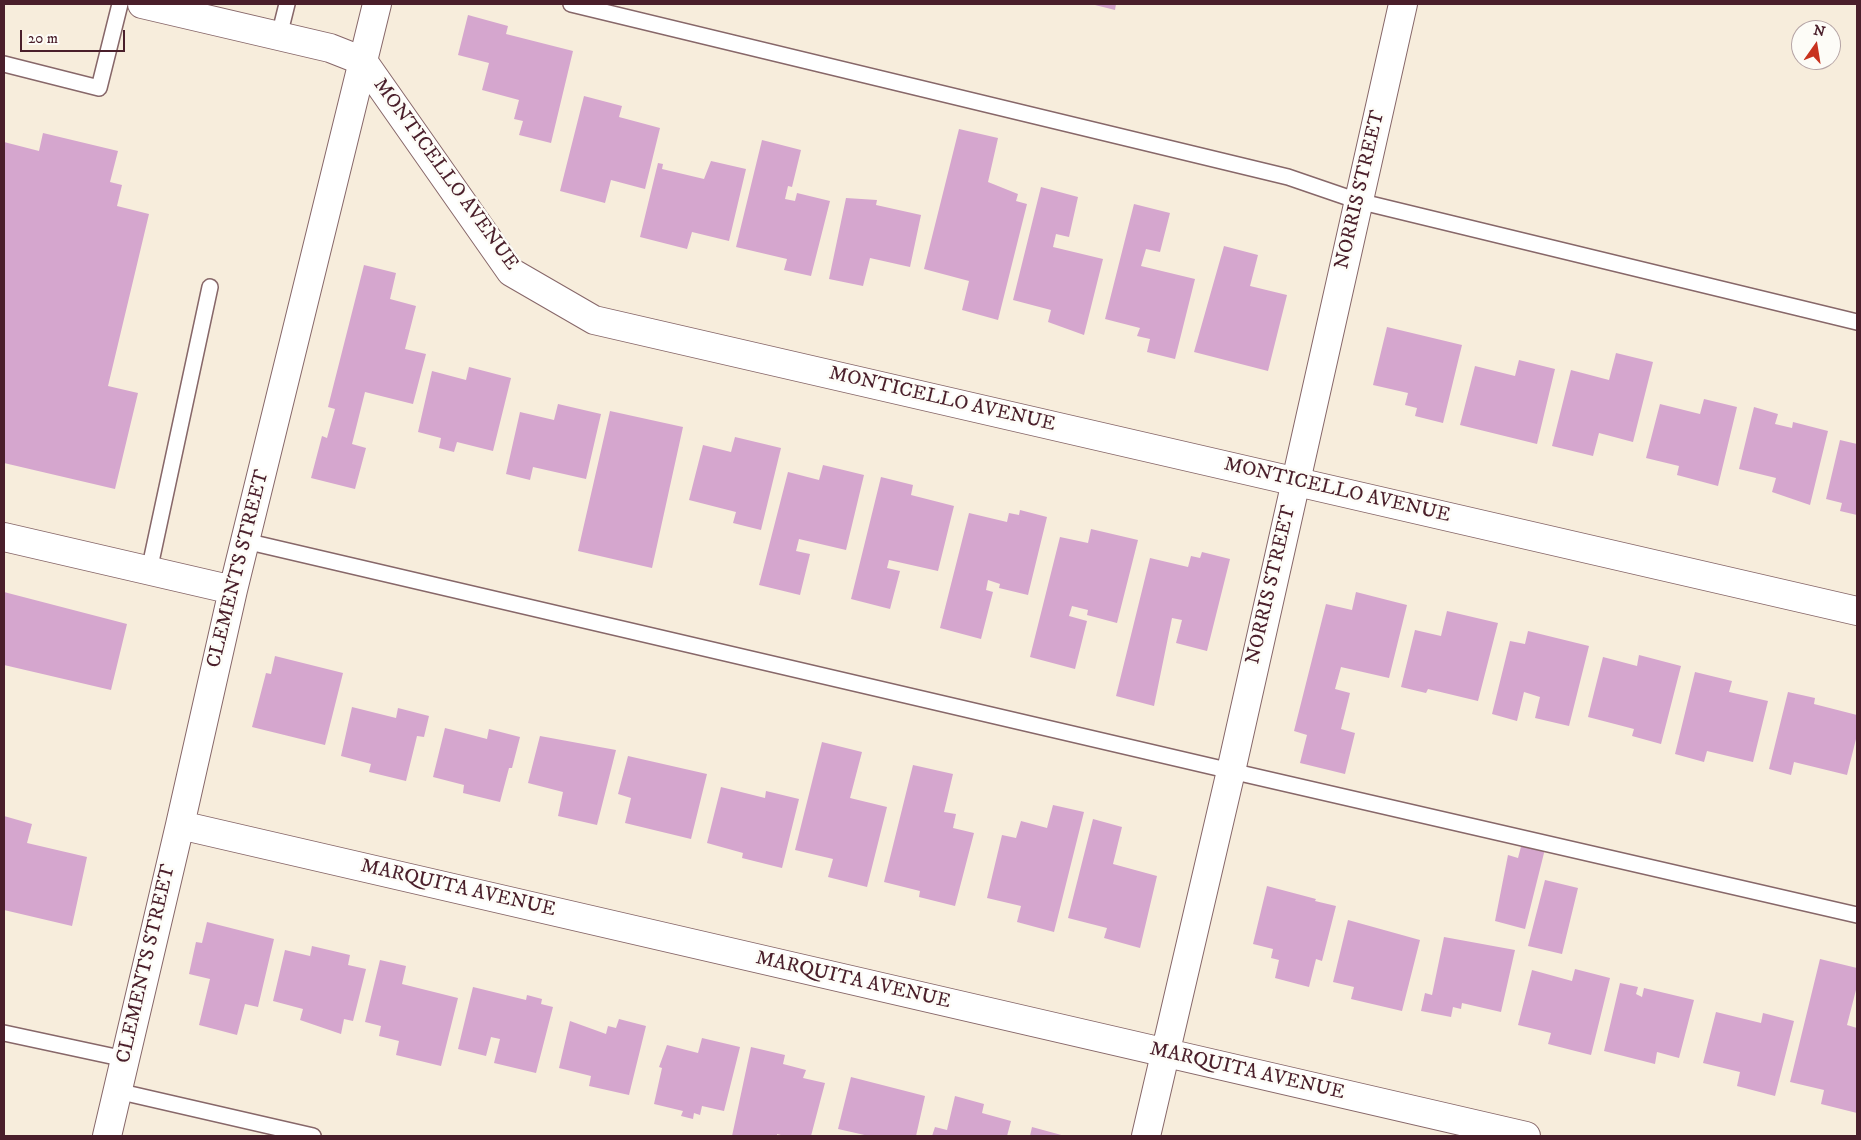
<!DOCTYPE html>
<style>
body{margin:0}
#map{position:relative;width:1861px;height:1140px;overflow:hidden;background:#f7eddc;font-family:"IM FELL DW Pica",serif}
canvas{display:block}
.frame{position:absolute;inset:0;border:5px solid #4a1f2b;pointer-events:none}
.north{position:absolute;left:1791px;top:20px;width:50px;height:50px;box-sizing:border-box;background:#fdfcf7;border:1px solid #b5a4a5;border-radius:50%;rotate:13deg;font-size:14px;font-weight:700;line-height:20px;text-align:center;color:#4a1f2b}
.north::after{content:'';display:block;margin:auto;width:18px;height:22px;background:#c8321e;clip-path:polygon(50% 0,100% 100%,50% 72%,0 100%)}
.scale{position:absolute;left:20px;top:30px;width:105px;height:22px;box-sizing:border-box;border:2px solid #4a1f2b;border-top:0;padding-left:6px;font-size:15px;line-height:18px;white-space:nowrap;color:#4a1f2b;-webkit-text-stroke:4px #fdfcf7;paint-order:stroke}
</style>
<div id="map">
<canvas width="1861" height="1140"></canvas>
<div class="frame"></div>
<div class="north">N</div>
<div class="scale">20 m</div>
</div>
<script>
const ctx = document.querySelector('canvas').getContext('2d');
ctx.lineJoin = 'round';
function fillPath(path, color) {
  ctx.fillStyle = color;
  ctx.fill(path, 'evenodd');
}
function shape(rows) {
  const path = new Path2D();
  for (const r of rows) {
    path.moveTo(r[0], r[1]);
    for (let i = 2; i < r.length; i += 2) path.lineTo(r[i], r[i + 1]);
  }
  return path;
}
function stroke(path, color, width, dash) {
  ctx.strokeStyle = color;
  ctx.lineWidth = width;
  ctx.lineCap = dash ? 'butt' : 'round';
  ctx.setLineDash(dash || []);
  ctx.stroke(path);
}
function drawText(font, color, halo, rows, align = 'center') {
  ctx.font = font + ' "IM FELL DW Pica",serif';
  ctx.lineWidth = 5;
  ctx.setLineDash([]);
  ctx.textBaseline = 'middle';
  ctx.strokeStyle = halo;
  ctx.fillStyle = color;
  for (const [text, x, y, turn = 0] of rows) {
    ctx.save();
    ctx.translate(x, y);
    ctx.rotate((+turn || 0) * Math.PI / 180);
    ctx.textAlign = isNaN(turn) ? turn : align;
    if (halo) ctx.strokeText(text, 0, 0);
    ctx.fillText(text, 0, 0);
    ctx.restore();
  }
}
const building = shape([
 [1091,4,1116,4,1115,10],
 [468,15,508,26,506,34,573,51,551,143,519,135,523,121,514,119,519,100,482,90,489,63,458,55],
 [584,96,622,106,619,117,660,128,645,189,611,180,605,203,560,191],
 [959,129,998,138,988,182,1018,194,1016,201,1027,204,998,320,962,310,969,281,924,269],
 [43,133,118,151,110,182,122,185,117,206,149,214,108,386,138,393,115,489,4,463,4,142,39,151],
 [762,140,801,150,792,187,788,186,785,199,795,201,797,193,830,201,811,276,784,270,787,259,736,247],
 [711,161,746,169,729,241,692,232,687,249,640,237,658,163,663,164,662,169,704,179],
 [1041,187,1078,197,1069,237,1056,234,1053,247,1103,259,1084,335,1048,322,1051,310,1013,300],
 [846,198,877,200,876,205,921,215,910,267,870,258,863,286,829,279],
 [1134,204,1170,213,1160,252,1146,249,1141,266,1195,279,1175,359,1147,352,1150,339,1137,336,1140,328,1105,319],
 [1224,246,1258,255,1250,286,1287,295,1268,371,1194,352],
 [364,265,396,273,390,299,416,306,405,349,426,354,413,404,365,392,352,444,366,448,355,489,311,478,322,436,327,438,335,409,328,407],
 [1387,327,1462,345,1443,423,1415,416,1417,408,1405,405,1408,393,1373,385],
 [1616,353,1653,362,1633,442,1599,433,1593,456,1552,446,1571,370,1609,380],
 [1519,360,1555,369,1537,444,1460,425,1475,366,1515,376],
 [469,367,511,378,493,451,457,442,454,452,439,448,441,438,418,432,432,371,466,380],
 [1704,399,1737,407,1718,486,1677,475,1679,466,1646,458,1660,404,1700,414],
 [558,404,601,414,586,479,533,467,530,480,506,474,520,412,554,420],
 [1754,407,1778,414,1775,424,1792,428,1793,422,1828,431,1810,505,1772,492,1776,478,1739,469],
 [610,411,683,427,652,568,578,551],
 [735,437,781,448,761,530,733,523,736,512,689,500,703,445,731,452],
 [1840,440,1857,444,1857,515,1840,511,1842,503,1826,499],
 [823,465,864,475,846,550,799,539,796,551,810,554,800,595,759,585,788,472,819,480],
 [881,477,913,485,911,495,954,506,938,571,889,560,887,568,900,571,890,609,851,599],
 [1020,510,1047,517,1028,595,999,588,1000,584,988,580,986,590,993,592,981,639,940,628,969,513,1007,522,1009,513,1019,515],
 [1091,529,1138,540,1117,623,1087,615,1088,610,1072,606,1069,616,1087,621,1075,669,1030,657,1060,537,1088,543],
 [1202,552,1230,559,1207,651,1176,643,1182,620,1172,618,1154,706,1116,696,1150,558,1188,567,1191,556,1200,558],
 [4,592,127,624,111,690,4,665],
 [1356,592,1407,605,1389,678,1341,667,1335,689,1350,693,1341,729,1355,733,1345,774,1300,763,1307,735,1294,731,1326,604,1352,610],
 [1447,611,1498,623,1478,701,1428,689,1426,693,1401,687,1415,630,1441,636],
 [1528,631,1589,646,1569,726,1535,718,1540,697,1524,692,1517,721,1492,714,1510,641,1525,644],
 [1639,655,1681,666,1661,744,1632,736,1634,729,1588,717,1603,657,1637,666],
 [275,656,343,673,325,745,252,727,266,673,271,674],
 [1695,672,1732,681,1729,692,1768,701,1753,762,1707,751,1704,762,1675,754],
 [1788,692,1815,698,1814,704,1857,715,1857,735,1847,775,1794,762,1791,775,1769,769],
 [352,707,396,718,398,708,429,716,424,737,417,736,406,781,369,772,371,764,341,756],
 [445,728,487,739,489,729,520,737,512,768,509,768,500,802,463,793,464,785,433,777],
 [540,736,616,750,597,825,558,816,563,792,528,783],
 [822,742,862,752,850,798,887,807,867,887,828,877,833,859,795,850],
 [628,756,707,774,691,839,625,823,631,798,618,794],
 [913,765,953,774,944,812,956,814,953,828,974,833,955,906,919,897,920,891,884,882],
 [721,787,765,798,766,791,799,799,782,868,742,858,743,853,707,843],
 [1053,805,1084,812,1054,932,1017,922,1021,906,987,898,1002,835,1016,838,1021,821,1047,828],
 [4,816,32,824,27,843,87,857,72,926,4,910],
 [1093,819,1122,827,1113,864,1157,876,1140,948,1104,938,1107,928,1068,918],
 [1522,843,1545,849,1525,929,1495,921,1508,855,1518,858],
 [1545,880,1578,888,1562,954,1528,946],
 [1267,886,1316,899,1315,901,1336,906,1322,961,1316,959,1309,987,1275,978,1279,960,1271,958,1273,949,1253,944],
 [1348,920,1420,940,1402,1011,1351,999,1354,987,1333,982],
 [207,922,274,939,258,1007,245,1004,237,1035,199,1025,210,979,189,974,196,942,202,943],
 [1444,937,1515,950,1501,1012,1462,1003,1461,1009,1453,1007,1451,1017,1421,1011,1425,993,1432,995],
 [312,946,350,955,348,965,366,969,353,1021,344,1019,341,1034,300,1020,303,1009,273,1001,285,950,310,956],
 [1820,959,1857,968,1857,986,1847,1025,1857,1028,1857,1113,1821,1104,1824,1090,1790,1082],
 [380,960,406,966,402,984,458,998,441,1066,396,1055,399,1041,379,1036,381,1026,365,1022],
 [1575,969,1610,978,1591,1055,1548,1044,1551,1033,1518,1025,1532,970,1572,981],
 [1620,983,1638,987,1636,994,1642,997,1644,988,1694,1000,1679,1058,1657,1052,1655,1064,1604,1051],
 [473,987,526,1000,527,995,542,999,541,1004,553,1007,536,1073,494,1063,500,1039,491,1037,486,1056,458,1049],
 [1716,1012,1761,1023,1763,1013,1794,1021,1775,1096,1737,1086,1740,1072,1703,1063],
 [619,1019,646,1026,629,1095,589,1086,591,1076,559,1068,570,1021,606,1034,608,1026,616,1028],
 [702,1038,740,1047,724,1111,702,1106,700,1115,694,1113,693,1119,681,1116,683,1111,654,1104,662,1068,659,1067,667,1045,698,1053],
 [751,1047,785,1055,783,1064,806,1070,803,1078,825,1083,811,1136,785,1136,777,1134,777,1136,732,1136],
 [851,1077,925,1096,916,1136,869,1136,838,1129],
 [955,1096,984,1104,982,1113,1011,1121,1007,1136,932,1136,935,1127,947,1130],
 [1032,1127,1065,1136,1030,1136]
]);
const lane = shape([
 [571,4,1288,177,1358,201,1857,322],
 [279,36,287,4],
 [4,64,99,88,120,4],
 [245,541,1231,771,1857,915],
 [149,571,210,287],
 [4,1033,125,1059],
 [117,1091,313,1136]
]);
const street = shape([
 [4,537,233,590],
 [180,825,1526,1136],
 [107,1136,180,825,233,590,377,4],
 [1146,1136,1231,771,1403,4]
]);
const secondary = shape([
 [142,4,330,48,363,61,511,272,594,320,1857,611]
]);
const streetNames = [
 ["MONTICELLO AVENUE",445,175,54],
 ["NORRIS STREET",1361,190,-77],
 ["MONTICELLO AVENUE",942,400,13],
 ["MONTICELLO AVENUE",1337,491,13],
 ["CLEMENTS STREET",239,569,-76],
 ["NORRIS STREET",1272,585,-77],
 ["MARQUITA AVENUE",458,889,13],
 ["CLEMENTS STREET",147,964,-77],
 ["MARQUITA AVENUE",853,981,13],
 ["MARQUITA AVENUE",1247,1072,13]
];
fillPath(building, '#d5a6ce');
stroke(lane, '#876769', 18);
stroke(street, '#876769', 30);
stroke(secondary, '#876769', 30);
stroke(lane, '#fff', 15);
stroke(street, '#fff', 28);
stroke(secondary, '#fff', 28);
drawText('20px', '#4a1f2b', '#fdfcf7', streetNames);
</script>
